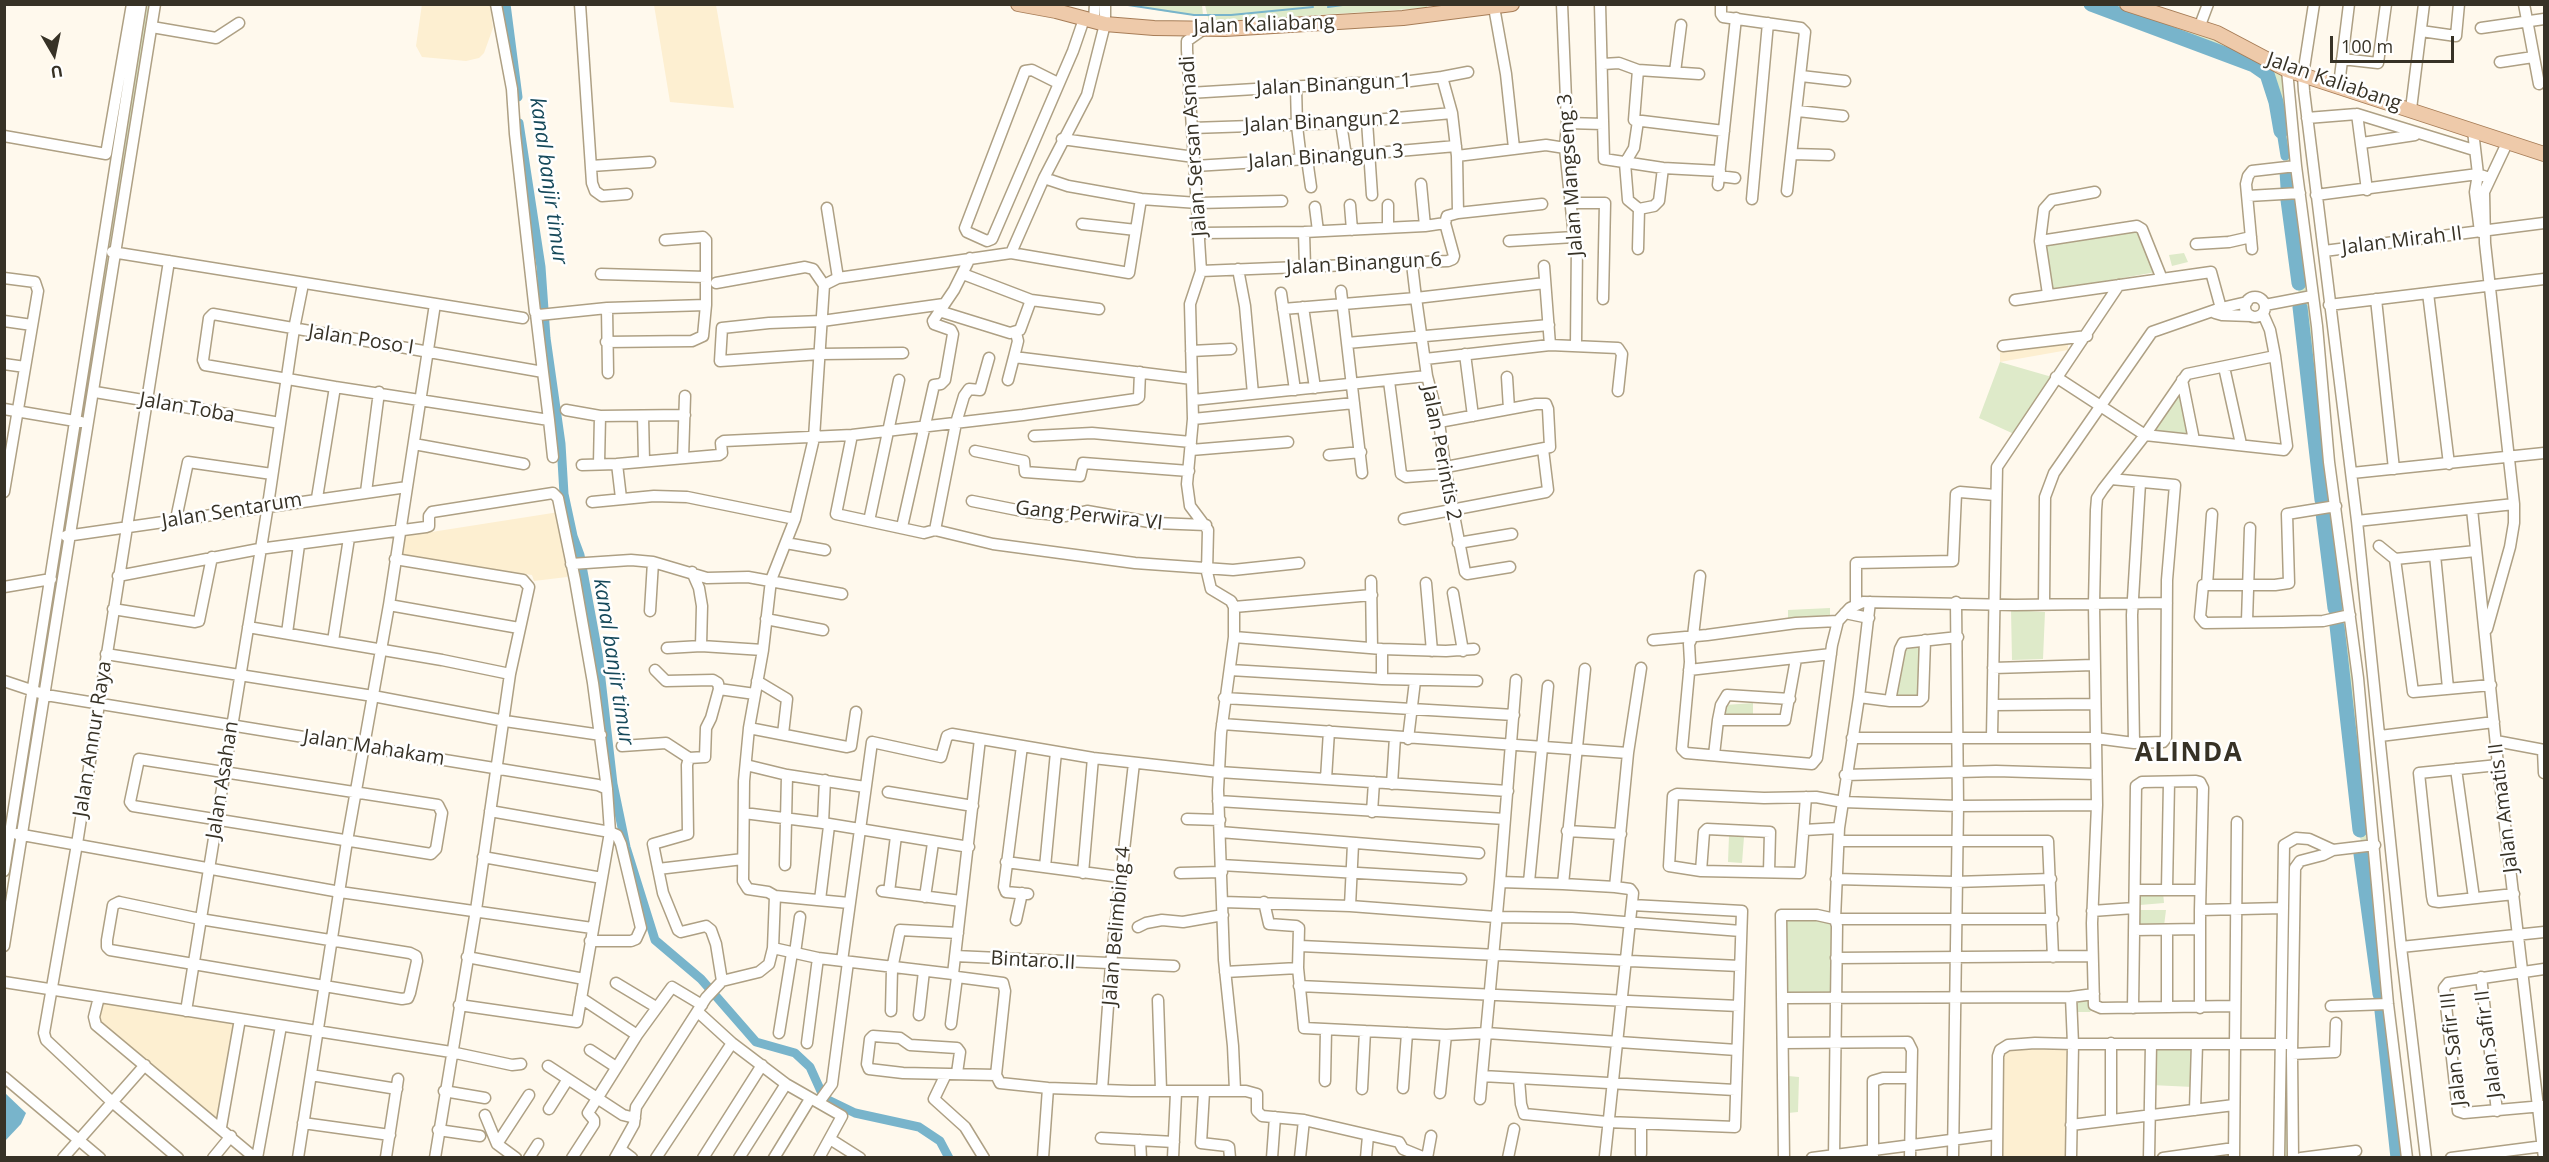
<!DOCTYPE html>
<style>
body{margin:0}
#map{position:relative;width:2549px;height:1162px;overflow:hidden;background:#fff9ed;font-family:"Open Sans",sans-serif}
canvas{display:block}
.frame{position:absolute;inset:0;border:6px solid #373226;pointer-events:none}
.north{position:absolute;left:24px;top:24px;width:60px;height:60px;-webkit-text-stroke:4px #fff;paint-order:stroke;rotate:171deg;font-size:16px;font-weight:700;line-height:24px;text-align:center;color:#373226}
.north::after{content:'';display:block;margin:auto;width:21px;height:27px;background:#373226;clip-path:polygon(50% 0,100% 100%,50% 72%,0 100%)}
.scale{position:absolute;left:2330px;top:36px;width:124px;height:27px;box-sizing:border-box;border:3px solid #373226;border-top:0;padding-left:8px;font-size:18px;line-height:21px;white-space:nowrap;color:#373226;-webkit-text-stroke:4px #fff;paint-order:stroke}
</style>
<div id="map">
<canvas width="2549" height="1162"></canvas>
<div class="frame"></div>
<div class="north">U</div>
<div class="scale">100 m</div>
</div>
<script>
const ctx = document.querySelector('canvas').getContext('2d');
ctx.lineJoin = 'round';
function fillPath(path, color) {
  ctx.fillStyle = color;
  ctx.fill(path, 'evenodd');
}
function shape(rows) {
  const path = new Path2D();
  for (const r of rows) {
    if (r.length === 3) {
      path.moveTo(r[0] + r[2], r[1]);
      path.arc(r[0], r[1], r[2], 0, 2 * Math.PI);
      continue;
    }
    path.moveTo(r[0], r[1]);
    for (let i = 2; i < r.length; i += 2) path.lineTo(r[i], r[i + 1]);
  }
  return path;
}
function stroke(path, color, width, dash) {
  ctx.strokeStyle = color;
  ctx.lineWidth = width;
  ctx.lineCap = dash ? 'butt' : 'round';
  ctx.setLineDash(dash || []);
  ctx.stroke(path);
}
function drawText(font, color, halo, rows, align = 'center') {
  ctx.font = font + ' "Open Sans",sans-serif';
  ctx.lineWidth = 5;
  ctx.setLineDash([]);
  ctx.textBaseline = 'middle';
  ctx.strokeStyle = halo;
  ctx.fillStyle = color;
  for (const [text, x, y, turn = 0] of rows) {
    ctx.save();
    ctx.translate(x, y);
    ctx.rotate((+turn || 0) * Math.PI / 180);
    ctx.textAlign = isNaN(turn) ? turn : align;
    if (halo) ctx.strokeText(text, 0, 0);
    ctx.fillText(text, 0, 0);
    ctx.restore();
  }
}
const built = shape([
 [422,4,490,5,493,28,484,53,479,58,466,61,422,57,416,46],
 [654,5,716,5,734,108,670,102],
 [2068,340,2068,350,2000,362,2000,352],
 [559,512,570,565,567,577,534,581,532,575,401,556,406,536],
 [99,997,240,1019,221,1127,94,1017],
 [2068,1049,2066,1157,2003,1158,2003,1056,2010,1050]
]);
const green = shape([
 [1427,4,1427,8,1209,22,1205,5],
 [132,5,155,5,89,423,76,421,116,155,106,154],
 [1127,5,1202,5,1203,15,1174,13],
 [2091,5,2127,5,2143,9,2287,70,2407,1157,2398,1157,2391,1108,2288,200,2287,167,2276,102,2267,74,2254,65],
 [2138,229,2156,272,2050,291,2043,243],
 [2184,253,2188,262,2172,266,2169,255],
 [2000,362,2052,377,2014,434,1979,418],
 [2182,386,2190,434,2149,431],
 [1830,608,1830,617,1788,622,1788,610],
 [2011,610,2045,612,2043,659,2012,660],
 [1923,645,1923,696,1892,699,1904,646],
 [1753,703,1753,718,1725,719,1725,705],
 [1729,836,1744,837,1742,863,1728,862],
 [2138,891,2163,892,2164,903,2140,905],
 [2136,910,2166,910,2164,926,2138,926],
 [1782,917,1835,920,1835,996,1785,997],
 [2092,997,2093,1007,2090,1012,2076,1012,2074,1000],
 [2153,1045,2195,1046,2193,1087,2151,1085],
 [2281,1046,2291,1046,2291,1157,2281,1158],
 [1788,1076,1799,1077,1798,1112,1788,1113]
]);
const water = shape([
 [5,1093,26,1113,21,1124,5,1141]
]);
const stream = shape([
 [1128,5,1194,15,1231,15,1313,7],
 [1328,7,1350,4]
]);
const canal = shape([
 [506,4,518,97],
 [519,123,541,267,546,338,561,444,564,494,573,536,580,555,598,653,613,784,626,847,655,940,701,979,756,1042,795,1053,810,1067,824,1098,855,1113,919,1127,940,1141,949,1158],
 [2281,131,2285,156]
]);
const river = shape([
 [2091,4,2254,65,2267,74,2276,102,2281,131],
 [2287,171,2288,187],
 [2288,200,2299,283],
 [2300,307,2322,500],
 [2323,513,2335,608],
 [2337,626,2360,830],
 [2361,854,2380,994],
 [2382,1011,2398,1158]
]);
const minor = shape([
 [496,4,512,89,515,134,535,312,539,315,607,308,608,373],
 [580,4,592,183,595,191,602,196,627,194],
 [1562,4,1567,123,1565,148,1574,237,1577,243,1576,345],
 [1600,4,1604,159,1663,168,1720,171],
 [1721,4,1721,14,1723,17,1801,28,1805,32,1787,191],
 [2314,4,2303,75,2304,91,2357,521,2401,947,2426,1158],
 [2524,4,2539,84],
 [1494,7,1506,74,1514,148],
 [1094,21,1095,4],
 [152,27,216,38,239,23],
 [2199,28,2208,4],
 [2481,28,2544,19],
 [1204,29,1187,41,1187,50,1201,271,1190,304,1193,419,1187,484,1190,506,1208,530,1207,572,1211,589,1231,601,1234,607,1234,637,1221,733,1218,790,1224,960,1233,1046,1235,1090],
 [2421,31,2456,36,2459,4],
 [2342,59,2378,63,2386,4],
 [2500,62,2533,57],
 [1603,64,1619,63,1638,70,1699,74],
 [1638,70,1634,120,1724,131],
 [2287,70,2296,166,2317,326,2329,462,2358,678,2388,1004,2407,1158],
 [1675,72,1681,25],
 [1801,76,1845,81],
 [1442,77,1468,72],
 [1058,83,1032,70,1025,71,965,228,967,232,987,241,992,239,1073,51,1084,19],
 [2339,85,2349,4],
 [1296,87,1297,126,1301,159],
 [1189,93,1354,83,1395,83,1442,77,1452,113,1457,156],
 [2411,109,2424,4],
 [1798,111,1843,116],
 [2357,114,2367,190],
 [2307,118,2357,114,2474,150],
 [1367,121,1372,195],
 [1341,123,1346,156],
 [1567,123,1603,124],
 [1192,128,1341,123,1452,113],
 [2473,131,2478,174,2475,192,2480,232],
 [4,136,106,154,132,4],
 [1062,139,1194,157],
 [2362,143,2415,135],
 [1792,154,1829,155],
 [1307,159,1311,187],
 [591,166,650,162],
 [1195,166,1307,159,1456,146],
 [1719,176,1735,178],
 [1421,184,1425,226],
 [1718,185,1736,18],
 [2316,195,2478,174,2489,178],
 [2248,196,2300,193],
 [1141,199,1198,203,1282,201],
 [1752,199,1768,23],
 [1572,203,1605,203,1603,299],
 [1350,205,1352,230],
 [1388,205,1388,228],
 [1315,207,1318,231],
 [827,208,838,278],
 [1639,209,1654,206,1659,201,1663,168],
 [1458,213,1457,156,1546,145,1565,148],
 [1082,224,1136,230],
 [1304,232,1305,267],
 [1200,233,1304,232,1425,226,1445,223,1447,216,1458,213,1542,204],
 [1509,241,1574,237],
 [2040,241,2137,226,2142,229,2162,279],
 [2196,244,2229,242,2251,237],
 [1638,249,1639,209,1628,200,1625,163,1634,148,1638,121],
 [2252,249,2246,184,2248,176,2252,171,2296,166],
 [2324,251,2544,223],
 [112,252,523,318],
 [1011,253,1044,178,1087,95,1105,24,1105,4],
 [169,261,77,844,44,1033,46,1040,111,1101,178,1158],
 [1412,264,1416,298,1545,283],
 [1544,266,1550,345,1618,348,1622,354,1618,391],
 [1238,269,1245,306,1253,394],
 [1201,271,1448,261,1453,259,1454,256,1445,223],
 [601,274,706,277],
 [4,278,35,282,38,291,4,492],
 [716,283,805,267,813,269,824,285],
 [1341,291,1362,473],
 [1281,293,1295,390],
 [2428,293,2449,464],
 [2048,294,2040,241,2044,209,2052,200,2095,192],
 [2255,307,10],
 [2376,299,2394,469],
 [1031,300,1099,309],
 [2015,300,2211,272,2222,312],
 [2265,305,2312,296],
 [2329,305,2544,279],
 [1303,307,1315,388],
 [607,308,706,305],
 [1283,309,1416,298,1427,376],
 [939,311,1010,333,1020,330,1031,300,963,274],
 [2215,313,2222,315,2251,316],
 [536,314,543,372],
 [2263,314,2270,330,2275,356],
 [4,321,32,325],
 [606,342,692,341,703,336,706,305,706,240,703,237,665,240],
 [1347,343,1549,325],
 [2003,346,2087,336],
 [1191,351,1231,349],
 [903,353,820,354,720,361,722,328,769,323,822,321,944,304],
 [1465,354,1473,416],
 [1014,357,1018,341,1016,333],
 [1425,359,1550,345],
 [4,364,25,367],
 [2224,367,2241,444],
 [1507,377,1509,409],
 [2056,377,2145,435,2284,450,2287,446,2275,356,2187,374,2145,435,2103,489,2097,498,2096,510,2094,604,2097,805,2092,923,2094,1005,2101,1008,2234,1006],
 [1008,380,1014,357,1192,379],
 [2182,380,2194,440],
 [1389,381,1401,474,1406,477,1446,474],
 [95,392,280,423],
 [1193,400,1427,376,1439,422,1446,474,1465,572,1467,574,1510,567],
 [4,409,81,422],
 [566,410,600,416,685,415],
 [643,416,644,461],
 [1193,419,1354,403],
 [549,420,335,387,205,365,203,360,209,318,213,314,543,372,549,420,553,457],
 [1439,422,1536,404,1546,404,1548,409,1550,447,1446,467],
 [852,435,836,514,924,533,935,530,993,544,1135,563,1233,570,1299,563],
 [1034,436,1092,433,1191,442],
 [414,444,524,464],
 [1191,450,1288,442],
 [975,451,1024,461,1025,472,1080,476,1083,463,1189,471],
 [1329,455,1361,452],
 [683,458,685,396],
 [599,464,600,416],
 [617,464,719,455,722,453,721,443,724,441,852,435,1023,415,1136,399,1139,397,1140,372],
 [582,465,617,464,621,498],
 [2352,473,2544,453],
 [366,492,379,392],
 [317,498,335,387],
 [972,501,1027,512,1066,516,1087,511,1155,523,1206,525],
 [592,502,654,496,687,497,795,519],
 [2336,506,2287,514,2289,583,2275,585,2203,585,2200,617,2205,623,2282,622,2323,621,2350,615],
 [2472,509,2498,765,2544,1158],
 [176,519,188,462,272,474],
 [1404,519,1546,492,1548,490,1543,449],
 [869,521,899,380],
 [2357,521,2514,504,2485,243,2484,192,2508,141],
 [902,527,934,385,941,384,945,380,953,334,951,330,934,324,933,321,954,290,970,258],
 [935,530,956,423,964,396,969,389,980,390,989,358],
 [66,536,407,487],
 [786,543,825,550],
 [1458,543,1512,534],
 [2379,546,2395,559],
 [2476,551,2395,559,2413,692,2491,685],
 [2435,555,2448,688],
 [395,559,523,580,529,587,510,674,476,910,435,1158],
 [571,564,631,560,653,562,707,578,748,577,842,594],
 [692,572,699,588,702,606,701,646],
 [118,576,259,549,426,527,429,526,429,516,432,512,553,493,558,498,575,580,593,683,607,789],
 [1700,576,1693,636,1689,644,1690,662,1682,749,1686,753,1812,764,1817,758,1832,645,1838,621],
 [1371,581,1372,648],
 [1426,583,1432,651],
 [2207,585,2212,514],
 [4,587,51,579],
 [1453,593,1463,651],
 [1856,603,1856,563,1953,561,1956,494,1960,492,1995,495],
 [2044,604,2045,497,2054,473,2152,332,2221,308,2247,302],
 [389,605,519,628],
 [1234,607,1372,595],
 [113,609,195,622,199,621,212,557],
 [650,611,653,562],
 [1845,613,1869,618],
 [766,619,823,630],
 [2247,621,2250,528],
 [248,627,442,660,510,674],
 [2487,629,2510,547,2514,523,2514,504],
 [287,633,299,545],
 [1234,637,1382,649,1446,651,1474,649],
 [1653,640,1707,635,1796,623,1838,621,1850,608,1863,602,2015,605,2167,603],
 [333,641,349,538],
 [667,648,701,646,763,650],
 [1382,649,1382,679],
 [106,654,373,696,505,721,601,735],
 [1993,668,2094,665],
 [655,670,666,681,713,680,718,683,719,689,755,694],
 [1230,670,1382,679,1477,681],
 [1689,670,1831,654],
 [1516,680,1500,882,1482,1076,1735,1090],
 [4,681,46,695,598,785,607,789,610,832,617,835,621,844,641,928,636,939,631,941,590,941],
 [757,681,787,699,783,734],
 [719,689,711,718,706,728,705,757,689,758,687,765,688,834,653,844,663,893,678,930,681,932,706,926,711,930,716,944,722,981],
 [1859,697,1890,701,1900,649,1903,643,1958,637],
 [1224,698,1514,715],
 [1890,701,1920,701,1923,698,1925,640],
 [1994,705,2094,704],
 [1718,720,1721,705,1727,695,1790,699],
 [1222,724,1628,753],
 [749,728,847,747,851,746,856,712],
 [2380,736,2494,722],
 [1992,737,1997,467,2119,285],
 [1852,738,2095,738,2134,743,2163,742,2166,738,2167,580,2175,485,2111,479],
 [1408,739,1415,681],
 [2496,741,2544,750],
 [2134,743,2132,615,2140,483],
 [622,746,666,743,689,758],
 [1022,746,1004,887,1006,892,1028,894],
 [2543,750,2544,773],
 [1714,755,1718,720,1785,720,1796,659],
 [139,759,438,805,442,813,436,849,431,854,133,806,130,802,139,759],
 [746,765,787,775,865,787],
 [2498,765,2419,773,2432,896,2433,901,2439,902,2514,894],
 [2456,769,2474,898],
 [1845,775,1996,771,2095,774],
 [1326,779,1329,731],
 [1392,784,1395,737],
 [888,792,973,806],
 [1806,797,1800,873,1701,871,1669,866,1673,796,1677,794,1764,798,1816,797,1843,802,1958,806,2097,805],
 [1218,801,1505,819],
 [1372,812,1374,782],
 [744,813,823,823,969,847],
 [1187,819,1220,820],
 [823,823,825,780],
 [1804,830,1839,828],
 [1567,831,1621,834],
 [1220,832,1479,853],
 [17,834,340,892,592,928],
 [1839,841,2048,841,2053,957],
 [483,857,602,878],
 [1006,862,1120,877],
 [785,865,787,775],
 [1221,865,1461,879],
 [1045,867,1056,752],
 [658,869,743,859],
 [4,871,141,4],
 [1701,871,1704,832,1707,829,1770,832,1769,872],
 [1083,873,1093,758],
 [1180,873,1222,872],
 [1836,879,1955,882,2051,879],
 [1500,882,1563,884,1585,669],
 [1529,882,1548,686],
 [1563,884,1615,887],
 [2167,889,2169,782],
 [2135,890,2200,890],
 [882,891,961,901],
 [889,892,896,836],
 [775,896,849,903],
 [925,897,933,843],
 [820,900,829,826],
 [119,902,200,919,410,953,416,956,417,961,410,993,408,998,402,999,110,950,107,947,107,940,113,905,119,902],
 [1223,902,1350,906,1496,917,1572,918,1741,931],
 [1264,902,1269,924,1296,926,1299,928,1298,968,1304,1028,1446,1035,1486,1033,1737,1050],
 [1350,906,1353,844],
 [2200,910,2283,908],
 [2092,911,2134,908],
 [1016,920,1022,893],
 [1138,927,1146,923,1162,920,1183,922,1223,915],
 [2134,930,2200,929],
 [2167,931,2167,1007],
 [4,946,155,4],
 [1300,946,1740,966],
 [2401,947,2544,932],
 [773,948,818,958,953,974,957,977,1003,983,1005,991,996,1075,1000,1083,1048,1088,1131,1091,1246,1091,1257,1094,1257,1111,1262,1116,1304,1120,1399,1142,1403,1149,1425,1158],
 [795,953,800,917],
 [955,956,1174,966],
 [467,957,584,979],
 [1836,958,2092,956],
 [842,961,872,742,941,757,947,736,952,734,1093,758,1219,772,1508,791],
 [1225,972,1298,968],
 [953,974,980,739],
 [2481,977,2497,1111],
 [4,982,451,1052,512,1065,521,1064],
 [616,983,656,1007],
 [1299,986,1739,1006],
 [99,997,94,1017,96,1025,255,1158],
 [2071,997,2094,994],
 [581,998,637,1035,672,987,702,1005],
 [1783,998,2071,997,2073,1044,2292,1044],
 [1158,1000,1161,1090],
 [459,1005,577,1022,610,832,490,811],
 [2331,1006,2388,1004],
 [2133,1008,2136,786,2142,782,2196,781,2200,782,2203,788,2200,910,2200,1008],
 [186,1011,268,505,294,329,303,284],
 [891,1011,892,969,900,930,958,933],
 [698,1012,732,1043,786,1084,842,1116,819,1158],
 [919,1015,924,971],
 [951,1024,957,977],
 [779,1033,792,953],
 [807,1043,818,958],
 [1784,1043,1908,1042,1912,1050,1910,1158],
 [2111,1043,2111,1120],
 [590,1050,616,1067],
 [2292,1054,2335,1052,2336,1023],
 [548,1066,623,1115,635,1118],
 [957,1073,960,1052,957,1048,910,1045,900,1038,873,1036,870,1039,867,1064,869,1069,903,1073,996,1075],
 [946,1074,934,1099,965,1127,984,1158],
 [311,1075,397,1089],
 [4,1077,100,1158],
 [1519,1079,1521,1104,1524,1114,1607,1122,1735,1127,1742,911,1632,905],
 [1325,1081,1326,1030],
 [1403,1088,1407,1033],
 [1362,1089,1365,1031],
 [1102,1090,1111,964,1134,763],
 [444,1091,485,1098],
 [1204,1092,1201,1143,1227,1146,1229,1147,1230,1158],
 [1440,1093,1446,1035],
 [1480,1099,1482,1076],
 [819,1102,832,1084,848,962],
 [2543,1106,2464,1113,2458,1111,2444,988,2448,983,2544,969],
 [549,1109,568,1079],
 [2195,1110,2197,1044],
 [485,1115,497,1144,516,1158],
 [303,1123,390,1135],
 [2071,1125,2234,1105],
 [221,1127,240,1019],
 [438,1130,480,1136],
 [1101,1138,1174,1142],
 [830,1139,860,1158],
 [1140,1140,1141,1158],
 [497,1144,529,1095],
 [620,1149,632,1158],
 [1641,1154,1641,1124],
 [1605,1156,1633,893,1630,889,1615,887,1628,753,1641,668],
 [386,1157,398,1079],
 [63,1158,145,1065],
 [213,1158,231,1136],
 [257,1158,281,1026],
 [298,1158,347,841,389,605,435,304],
 [529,1158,538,1144],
 [572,1158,594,1124,594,1120,588,1113,637,1035],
 [615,1158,634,1124,636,1107,706,998,722,981,759,972,769,964,773,948,775,896,768,892,748,889,743,881,744,781,749,728,763,650,771,580,795,519,814,438,824,285,838,278,1011,253,1129,273,1141,199,1068,186,1044,178],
 [656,1158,732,1043],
 [703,1158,762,1065],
 [739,1158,786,1084],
 [774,1158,810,1099],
 [1043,1158,1048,1088],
 [1173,1158,1176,1093],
 [1272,1158,1275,1117],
 [1300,1158,1304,1120],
 [1366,1158,1368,1136],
 [1427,1158,1431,1136],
 [1508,1158,1514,1129],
 [1784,1158,1781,915,1817,915,1835,919,2053,919],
 [1812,1158,1997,1134],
 [1834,1158,1837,926,1835,919,1839,828,1859,697,1870,602],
 [1873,1158,1873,1081,1883,1078,1910,1078],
 [1953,1158,1958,806,1956,602],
 [1997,1158,1998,1056,2000,1050,2008,1045,2035,1043,2073,1044,2071,1158],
 [2149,1158,2151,1044],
 [2163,1158,2234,1148],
 [2234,1158,2237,822],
 [2279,1158,2284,845,2296,838,2309,839,2333,850],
 [2293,1158,2292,1054,2295,868,2300,861,2323,855,2333,850,2375,845],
 [2301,1158,2356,1151],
 [2451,1158,2544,1146]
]);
const major = shape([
 [1018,4,1056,11,1105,24,1154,28,1225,29,1403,18,1512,4],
 [2127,4,2217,33,2287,70,2544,154]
]);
const streetNames = [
 ["Jalan Kaliabang",1264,25,-2],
 ["Jalan Kaliabang",2334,82,19],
 ["Jalan Binangun 1",1334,85,-3],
 ["Jalan Binangun 2",1322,122,-3],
 ["Jalan Sersan Asnadi",1194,146,-94],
 ["Jalan Binangun 3",1326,157,-4],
 ["Jalan Mangseng 3",1571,175,-94],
 ["Jalan Mirah II",2402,241,-7],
 ["Jalan Binangun 6",1364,264,-3],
 ["Jalan Poso I",361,340,9],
 ["Jalan Toba",187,408,10],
 ["Jalan Perintis 2",1441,453,79],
 ["Jalan Sentarum",232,511,-9],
 ["Gang Perwira VI",1089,516,6],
 ["Jalan Annur Raya",93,739,-81],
 ["Jalan Mahakam",374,748,9],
 ["Jalan Asahan",223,780,-81],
 ["Jalan Amatis II",2504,808,-97],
 ["Jalan Belimbing 4",1117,926,-85],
 ["Bintaro.II",1033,961,3],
 ["Jalan Safir II",2489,1044,-97],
 ["Jalan Safir III",2454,1049,-96]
];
const waterNames = [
 ["kanal banjir timur",548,181,82],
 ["kanal banjir timur",613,662,81]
];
const districtNames = [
 ["ALINDA",2189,754]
];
fillPath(built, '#fdefd1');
fillPath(green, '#deeac9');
fillPath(water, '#78b4cb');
stroke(stream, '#78b4cb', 2);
stroke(canal, '#78b4cb', 9);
stroke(river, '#78b4cb', 15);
stroke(minor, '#aea084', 13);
stroke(major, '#a77d57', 16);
stroke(minor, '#fff', 10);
stroke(major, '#eecaaa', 14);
drawText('20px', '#373226', '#fff', streetNames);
drawText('italic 21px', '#16495a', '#fff', waterNames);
ctx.letterSpacing = '1.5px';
drawText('bold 26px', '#373226', '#fff', districtNames);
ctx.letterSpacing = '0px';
</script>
